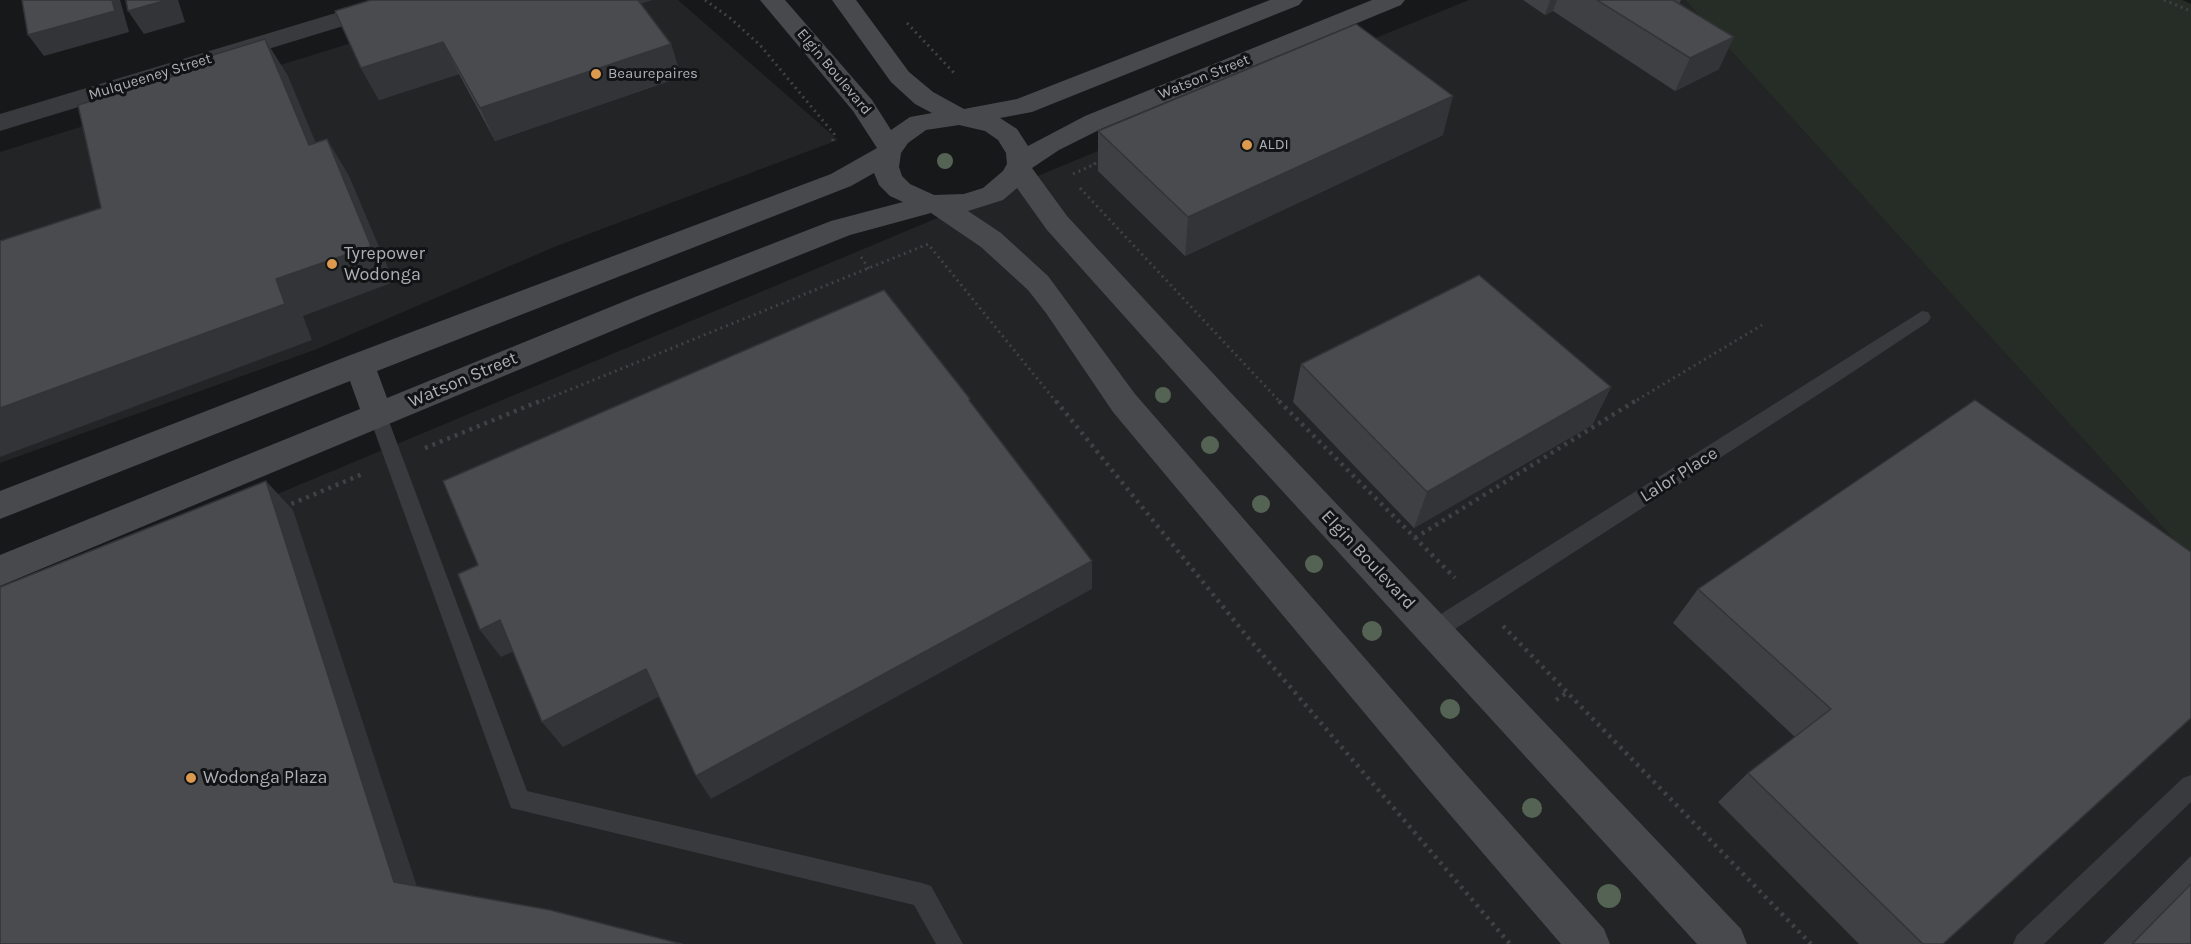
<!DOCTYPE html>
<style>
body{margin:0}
canvas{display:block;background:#171819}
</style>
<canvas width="2191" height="944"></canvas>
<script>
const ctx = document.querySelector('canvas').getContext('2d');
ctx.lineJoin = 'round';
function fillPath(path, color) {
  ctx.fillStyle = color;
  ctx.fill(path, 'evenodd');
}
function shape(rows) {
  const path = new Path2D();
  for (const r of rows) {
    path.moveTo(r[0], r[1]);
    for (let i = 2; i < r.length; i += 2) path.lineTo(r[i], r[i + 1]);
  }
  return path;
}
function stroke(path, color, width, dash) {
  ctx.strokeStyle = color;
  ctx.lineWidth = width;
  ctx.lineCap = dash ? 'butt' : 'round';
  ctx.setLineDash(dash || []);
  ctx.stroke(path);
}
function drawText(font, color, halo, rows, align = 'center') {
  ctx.font = font + ' Karla,sans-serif';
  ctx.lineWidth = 6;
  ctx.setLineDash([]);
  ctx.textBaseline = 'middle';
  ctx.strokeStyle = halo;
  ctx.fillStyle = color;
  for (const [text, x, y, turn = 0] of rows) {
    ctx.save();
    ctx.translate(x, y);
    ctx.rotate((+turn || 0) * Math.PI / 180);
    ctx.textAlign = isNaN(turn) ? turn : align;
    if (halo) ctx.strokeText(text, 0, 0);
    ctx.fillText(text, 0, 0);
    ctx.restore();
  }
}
const built = shape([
 [490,0,678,0,838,140,554,247,317,349,0,463,0,152],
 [1469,0,1685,0,2191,558,2191,944,0,944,0,610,1093,153]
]);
const green = shape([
 [1685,0,2182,0,2191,4,2191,558]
]);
const pathFar1 = shape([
 [705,0,730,18,760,45,834,134,832,144],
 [2164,0,2191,11],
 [907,23,955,74],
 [1073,174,1095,164,1092,161],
 [1080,188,1281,403],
 [861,257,869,269],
 [537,403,928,244,1057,403],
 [1632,403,1762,325]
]);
const path = shape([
 [1056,401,1250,640,1510,944],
 [1279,401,1455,578],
 [425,448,540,401],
 [284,507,365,473],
 [1415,538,1635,401],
 [1503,626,1811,944],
 [1556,700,1568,692]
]);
const lane = shape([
 [1922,311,1928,312,1931,317,1928,322,1839,381,1441,638,1433,640,1425,638,1422,631,1425,624,1922,311],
 [378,409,385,411,387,416,527,791,922,883,931,886,963,944,936,944,914,905,511,808,369,416,371,411,378,409],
 [2191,775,2191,802,2044,944,2013,944,2017,935,2183,778,2191,775]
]);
const street = shape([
 [379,0,416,0,412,5,0,131,0,114,379,0]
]);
const secondary = shape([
 [760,0,785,0,872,100,891,130,910,117,932,113,915,104,891,82,832,0,856,0,909,72,933,92,964,109,1017,99,1270,0,1303,0,1299,5,1032,112,1000,118,1017,129,1028,146,1085,116,1372,0,1405,0,1401,5,1103,128,1059,150,1032,168,1067,216,1233,395,1741,929,1747,944,1697,944,1211,413,1047,230,1017,188,1003,200,968,211,1001,233,1048,276,1135,394,1456,763,1604,929,1610,944,1561,944,1428,789,1113,412,1046,313,1028,290,981,247,931,213,850,235,655,313,0,586,0,555,360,409,350,381,0,519,0,491,348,356,831,174,877,148,853,111,760,0],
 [959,125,985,131,998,140,1006,153,1007,164,1003,171,983,188,964,194,934,195,910,184,902,176,899,167,901,153,908,143,926,130,959,125],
 [874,173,879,185,890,196,903,202,831,221,635,297,387,398,377,371,851,186,874,173]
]);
const trees = [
 [945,161,8],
 [1163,395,8],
 [1210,445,9],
 [1261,504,9],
 [1314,564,9],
 [1372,631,10],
 [1450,709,10],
 [1532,808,10],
 [1609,896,12]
];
const wall = shape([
 [1523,0,1681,0,1679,4,1719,69,1675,91,1553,11,1545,15],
 [641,4,671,44,681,77,495,141,459,74,379,100,361,68],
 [1098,131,1443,135,1185,256,1098,171],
 [1301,364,1611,387,1592,425,1414,528,1293,402],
 [1975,400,1943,944,1859,944,1718,802,1748,773,1795,737,1673,623,1698,589],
 [2191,856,2191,944,2103,944]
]);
const shadedWall = shape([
 [112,0,120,0,129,32,44,56,28,35],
 [167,0,178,0,185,22,144,34,128,11],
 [628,0,653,0,630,7],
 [1550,0,1557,0,1553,11,1545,15],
 [1734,37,1719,69,1675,91,1690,58],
 [265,39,288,76,332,182,309,145],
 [443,42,459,74,379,100,361,68],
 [671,44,681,77,495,141,480,108],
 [1453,96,1443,135,1185,256,1188,217],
 [327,139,349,176,394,282,303,316,312,340,0,457,0,408,276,279],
 [1611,387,1592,425,1414,528,1427,492],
 [266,481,293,510,422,902,394,882],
 [1092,561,1092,589,711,799,696,776],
 [500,620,521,648,501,657,480,630],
 [646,669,662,695,563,747,542,722]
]);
const building = shape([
 [22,0,112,0,115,11,28,35,22,0],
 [126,0,167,0,128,11,126,0],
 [371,0,638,0,671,44,480,108,443,42,361,68,335,11,371,0],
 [1597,0,1673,0,1734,37,1690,58,1597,0],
 [1356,24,1453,96,1188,217,1098,131,1356,24],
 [265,39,309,145,327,139,371,246,276,279,285,304,0,408,0,241,101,208,78,105,204,67,200,59,265,39],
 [1479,275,1611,387,1427,492,1301,364,1479,275],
 [884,290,970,399,969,400,1092,561,696,776,646,669,542,722,500,620,480,630,458,574,478,565,443,481,884,290],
 [1975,400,2191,552,2191,718,1943,944,1923,944,1748,773,1831,709,1698,589,1975,400],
 [266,481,394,882,550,910,682,944,0,944,0,587,266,481],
 [2191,884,2191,944,2132,944,2191,884]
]);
const markers = [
 [596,74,6,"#db9a4d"],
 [1247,145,6,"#db9a4d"],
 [332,264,6,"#db9a4d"],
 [191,778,6,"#db9a4d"]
];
const farStreetnames = [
 ["Elgin Boulevard",834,72,50],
 ["Mulqueeney Street",150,77,-17],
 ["Watson Street",1204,77,-22]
];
const farPoinames = [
 ["Beaurepaires",608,74],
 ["ALDI",1259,145]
];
const poiNames = [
 ["Tyrepower",344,254],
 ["Wodonga",344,275],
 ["Wodonga Plaza",203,778]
];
const streetNames = [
 ["Watson Street",463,380,-23],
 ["Lalor Place",1679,475,-32],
 ["Elgin Boulevard",1368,560,47]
];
fillPath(built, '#232426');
fillPath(green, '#262d26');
stroke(pathFar1, '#3f4144', 3, [2, 4]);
stroke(path, '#3f4144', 4.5, [3, 5]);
fillPath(lane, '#393a3d');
fillPath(street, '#393a3d');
fillPath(secondary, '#47494d');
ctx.fillStyle = '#546354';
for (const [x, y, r] of trees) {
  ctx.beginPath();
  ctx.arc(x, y, r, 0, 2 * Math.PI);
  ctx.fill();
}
fillPath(wall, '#3f4043');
fillPath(shadedWall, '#333437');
fillPath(building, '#494b4e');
stroke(building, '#333437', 1.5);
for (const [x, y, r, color] of markers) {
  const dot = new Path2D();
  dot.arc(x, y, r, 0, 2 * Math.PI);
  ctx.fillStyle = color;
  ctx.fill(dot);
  stroke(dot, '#121314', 2);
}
drawText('15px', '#abb0b7', '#121314', farStreetnames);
drawText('15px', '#abb0b7', '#121314', farPoinames, 'left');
drawText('18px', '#abb0b7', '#121314', poiNames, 'left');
drawText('18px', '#abb0b7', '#121314', streetNames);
</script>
